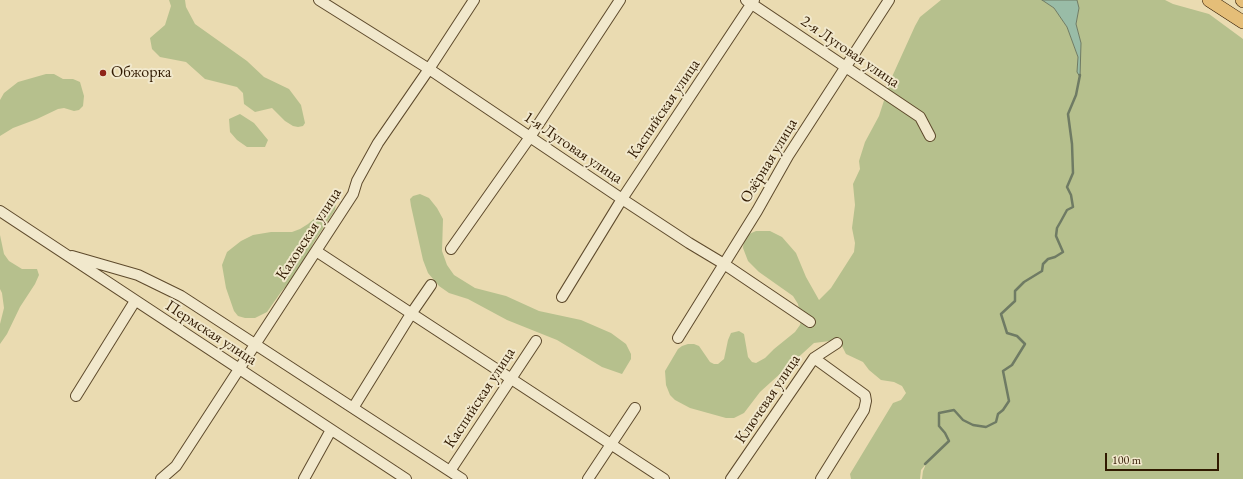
<!DOCTYPE html>
<meta charset="utf-8">
<style>
body{margin:0}
#map{position:relative;width:1243px;height:479px;overflow:hidden;background:#eadbb1;font-family:"EB Garamond",serif}
canvas{display:block}
.scale{position:absolute;left:1105px;top:453px;width:114px;height:18px;box-sizing:border-box;border:2px solid #301900;border-top:0;padding-left:5px;font-size:12px;line-height:14px;white-space:nowrap;color:#301900;-webkit-text-stroke:3px #f1e8cc;paint-order:stroke}
</style>
<div id="map">
<canvas width="1243" height="479"></canvas>
<div class="scale">100 m</div>
</div>
<script>
const ctx = document.querySelector('canvas').getContext('2d');
ctx.lineJoin = 'round';
function fillPath(path, color) {
  ctx.fillStyle = color;
  ctx.fill(path, 'evenodd');
}
function shape(rows) {
  const path = new Path2D();
  for (const r of rows) {
    path.moveTo(r[0], r[1]);
    for (let i = 2; i < r.length; i += 2) path.lineTo(r[i], r[i + 1]);
  }
  return path;
}
function stroke(path, color, width, dash) {
  ctx.strokeStyle = color;
  ctx.lineWidth = width;
  ctx.lineCap = dash ? 'butt' : 'round';
  ctx.setLineDash(dash || []);
  ctx.stroke(path);
}
function drawText(font, color, halo, rows, align = 'center') {
  ctx.font = font + ' "EB Garamond",serif';
  ctx.lineWidth = 4;
  ctx.setLineDash([]);
  ctx.textBaseline = 'middle';
  ctx.strokeStyle = halo;
  ctx.fillStyle = color;
  for (const [text, x, y, turn = 0] of rows) {
    ctx.save();
    ctx.translate(x, y);
    ctx.rotate((+turn || 0) * Math.PI / 180);
    ctx.textAlign = isNaN(turn) ? turn : align;
    if (halo) ctx.strokeText(text, 0, 0);
    ctx.fillText(text, 0, 0);
    ctx.restore();
  }
}
const green = shape([
 [169,0,185,0,186,7,195,24,247,61,264,77,289,89,301,105,305,123,303,126,298,127,293,126,285,121,272,108,255,112,244,104,243,93,237,87,205,79,186,62,160,57,152,49,150,38,165,25,171,6],
 [941,0,1042,0,1054,8,1067,27,1078,57,1077,72,1081,43,1076,24,1079,8,1077,0,1165,0,1173,4,1209,14,1243,39,1243,479,922,479,923,471,926,464,921,470,920,479,851,479,850,474,893,403,901,400,906,393,902,386,894,382,881,380,869,370,863,362,846,354,841,344,830,341,814,343,760,392,744,413,734,418,726,418,690,408,675,400,670,395,666,385,665,371,678,349,682,346,688,344,694,344,699,346,710,362,714,364,718,364,724,359,728,340,731,333,739,331,744,334,748,357,752,362,756,363,765,358,774,349,795,332,800,325,801,319,798,304,793,296,759,272,748,261,743,248,744,239,749,234,756,231,770,231,782,237,796,253,806,277,819,300,831,288,854,252,855,243,852,228,855,205,853,184,860,169,859,161,865,142,879,116,891,79,915,26,920,17],
 [46,74,54,74,63,79,73,79,80,82,84,96,83,106,79,110,74,111,64,108,58,109,37,119,13,128,0,136,0,100,4,93,18,82],
 [240,114,254,123,268,140,265,147,247,147,237,140,230,132,229,119],
 [420,194,429,198,437,208,443,219,442,251,447,265,454,275,475,288,506,296,539,311,581,320,611,333,626,344,631,354,631,359,622,374,602,367,557,340,507,320,468,299,449,293,439,286,428,273,423,260,411,206,410,199,413,196],
 [336,203,335,210,314,242,298,273,281,292,267,312,255,318,245,318,238,316,234,311,226,288,222,265,227,252,241,241,253,235,271,232,292,232,300,229,308,224,328,207],
 [0,235,4,254,9,261,22,269,37,269,39,275,35,284,20,307,7,334,0,344,0,324,4,308,2,293,0,289]
]);
const water = shape([
 [1042,0,1077,0,1079,8,1076,24,1081,43,1080,77,1077,72,1078,57,1067,27,1054,8,1042,0]
]);
const stream = shape([
 [925,464,949,441,945,433,939,426,939,413,954,410,963,420,973,425,986,427,996,422,998,414,1003,410,1009,401,1003,371,1012,365,1025,344,1017,336,1007,333,1001,314,1015,301,1015,291,1024,282,1042,271,1043,264,1048,259,1055,257,1063,252,1056,236,1057,228,1061,221,1067,210,1073,207,1071,195,1067,187,1073,173,1072,144,1068,114,1076,95,1080,75]
]);
const minor = shape([
 [319,0,429,69,622,199,689,243,724,264,810,322],
 [746,0,920,117,930,136],
 [0,211,406,479],
 [451,249,530,137,620,0],
 [316,251,664,479],
 [72,256,138,275,181,296,462,479],
 [562,297,622,199,754,0],
 [678,338,757,211,788,156,889,0],
 [814,358,865,395,866,401,864,410,821,479],
 [76,396,135,301],
 [353,408,411,314,431,285],
 [450,471,536,341],
 [161,479,176,466,353,194,357,181,378,143,429,69,474,0],
 [304,479,331,430],
 [588,479,635,408],
 [731,479,814,358,837,343]
]);
const major = shape([
 [1209,0,1243,22],
 [1242,0,1243,1]
]);
const markers = [
 [103,73,4,"#8f2418"]
];
const streetNames = [
 ["2-я Луговая улица",850,52,34],
 ["Каспийская улица",664,109,-56],
 ["1-я Луговая улица",573,148,34],
 ["Озёрная улица",769,161,-59],
 ["Каховская улица",309,234,-57],
 ["Пермская улица",211,333,33],
 ["Каспийская улица",480,398,-57],
 ["Ключевая улица",768,399,-56]
];
const poiNames = [
 ["Обжорка",111,73]
];
fillPath(green, '#b6c08d');
fillPath(water, '#99bca7');
stroke(water, '#6f7b64', 1);
stroke(stream, '#6f7b64', 2.5);
stroke(minor, '#5e4a2c', 12);
stroke(major, '#301900', 14);
stroke(minor, '#f1e8cc', 10);
stroke(major, '#e5be78', 13);
for (const [x, y, r, color] of markers) {
  const dot = new Path2D();
  dot.arc(x, y, r, 0, 2 * Math.PI);
  ctx.fillStyle = color;
  ctx.fill(dot);
  stroke(dot, '#f1e8cc', 1.5);
}
drawText('16px', '#301900', '#f1e8cc', streetNames);
drawText('16px', '#301900', '#f1e8cc', poiNames, 'left');
</script>
